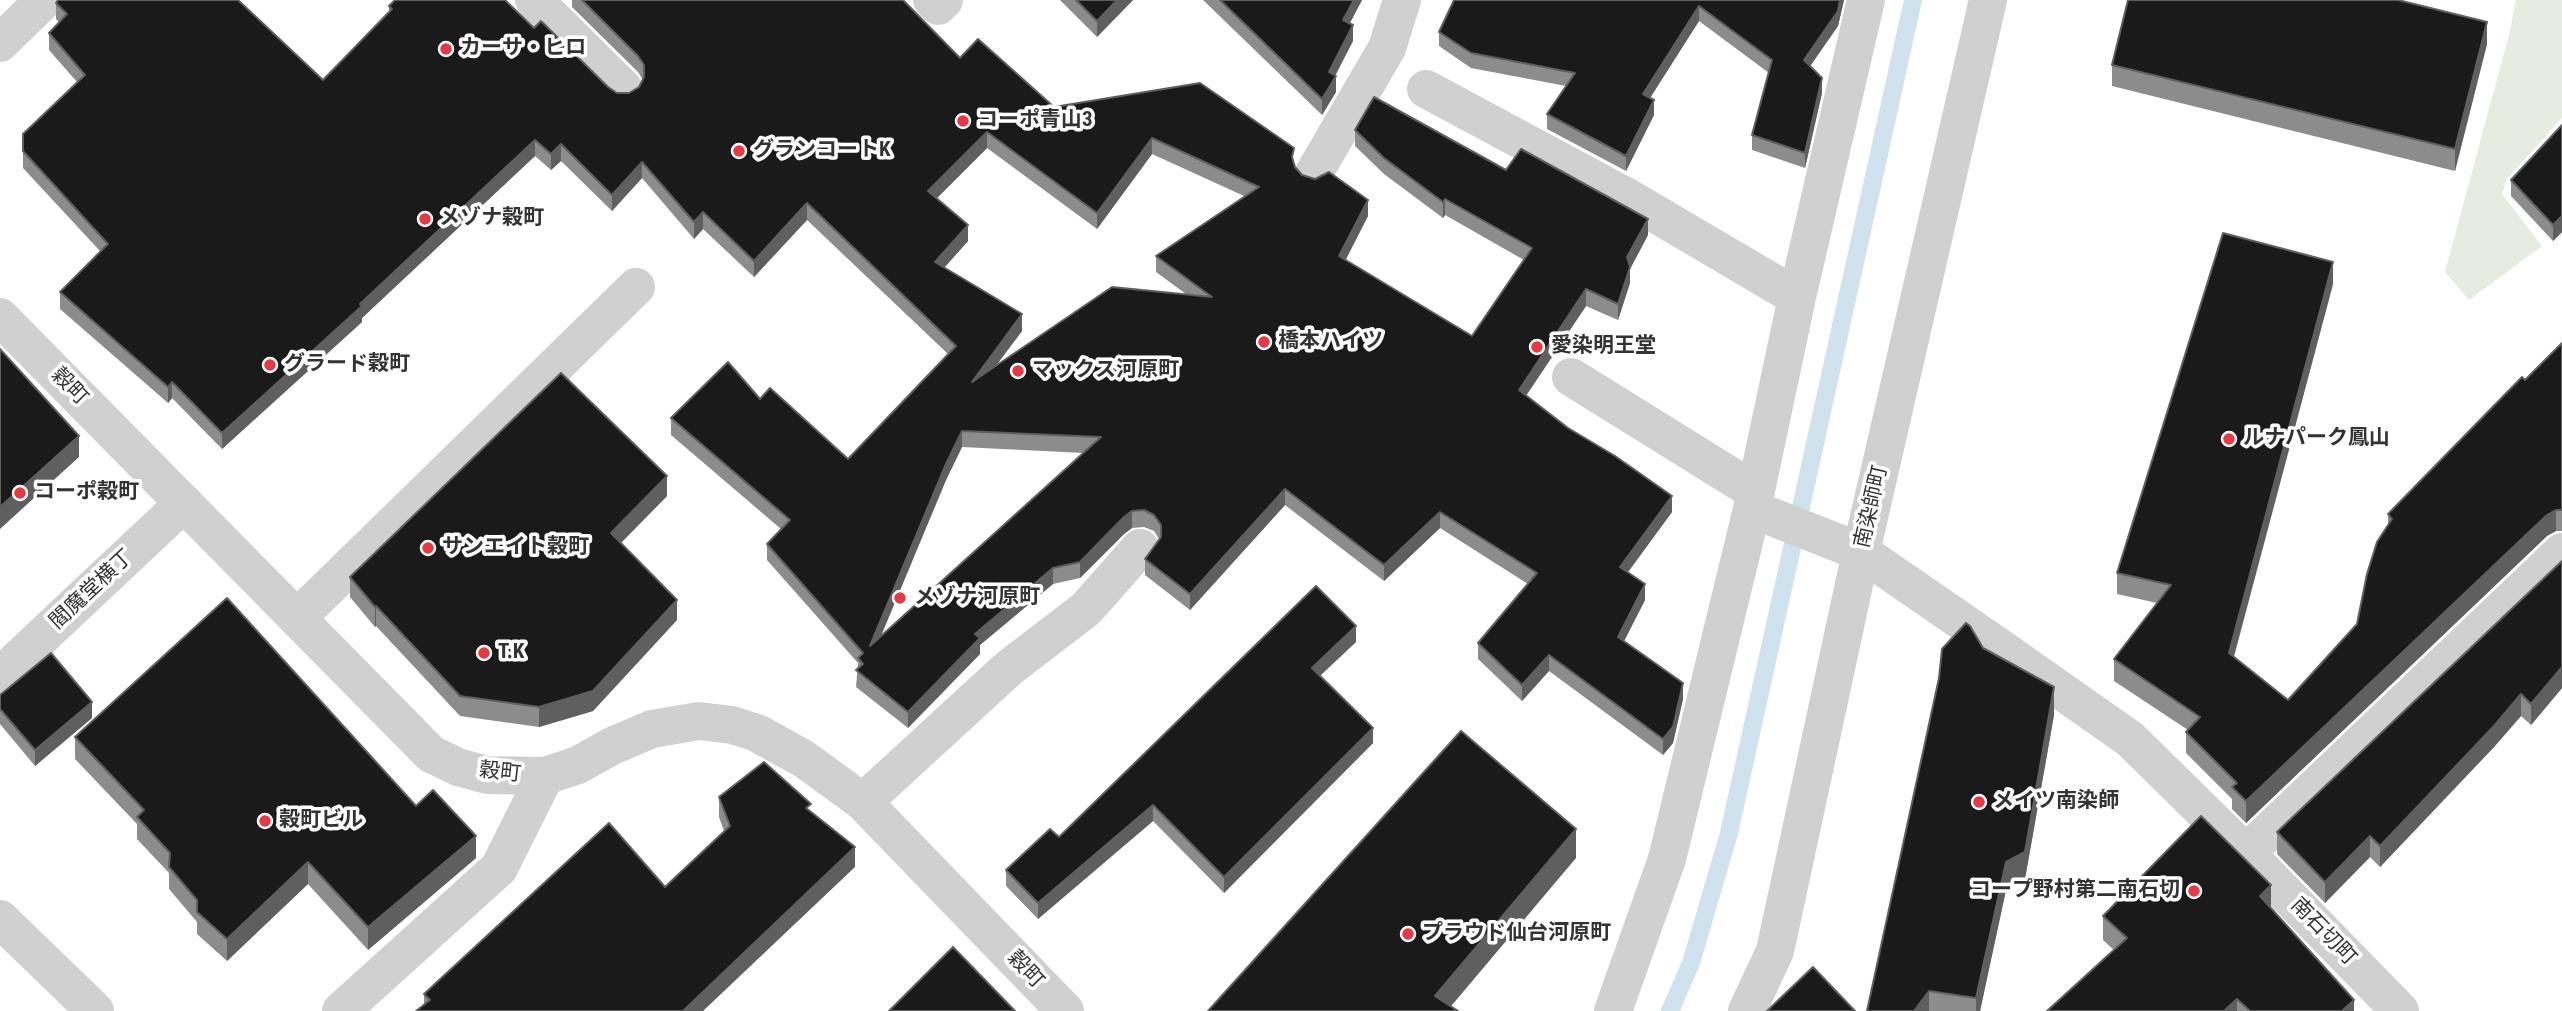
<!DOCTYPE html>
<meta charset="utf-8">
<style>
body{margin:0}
canvas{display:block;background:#fff}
</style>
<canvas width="2562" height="1011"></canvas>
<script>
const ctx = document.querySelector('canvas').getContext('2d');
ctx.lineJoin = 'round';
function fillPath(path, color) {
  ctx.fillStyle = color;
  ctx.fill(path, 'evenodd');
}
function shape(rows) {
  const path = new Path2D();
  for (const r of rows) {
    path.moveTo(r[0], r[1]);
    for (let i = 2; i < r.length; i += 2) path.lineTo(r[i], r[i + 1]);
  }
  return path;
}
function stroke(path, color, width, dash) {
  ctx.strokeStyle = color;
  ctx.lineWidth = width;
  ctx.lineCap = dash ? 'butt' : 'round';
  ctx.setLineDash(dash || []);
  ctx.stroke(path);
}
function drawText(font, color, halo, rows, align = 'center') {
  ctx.font = font + ' "Roboto Condensed","Noto Sans JP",sans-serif';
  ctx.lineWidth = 7;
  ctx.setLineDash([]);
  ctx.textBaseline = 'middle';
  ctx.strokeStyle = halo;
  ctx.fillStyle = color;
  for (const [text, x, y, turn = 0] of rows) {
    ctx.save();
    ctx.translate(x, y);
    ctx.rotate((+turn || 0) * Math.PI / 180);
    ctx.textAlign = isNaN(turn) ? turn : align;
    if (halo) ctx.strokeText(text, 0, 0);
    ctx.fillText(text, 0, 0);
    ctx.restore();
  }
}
const green = shape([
 [2516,0,2562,0,2562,118,2507,179,2502,194,2542,246,2469,300,2445,272,2509,35]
]);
const stream = shape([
 [1670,1011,1691,963,1729,833,1913,0]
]);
const minor = shape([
 [534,0,623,88],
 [932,0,938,6,944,0],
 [0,43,44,0],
 [1426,89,1627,197,1797,297],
 [1314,173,1387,48,1402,0],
 [0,317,431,754,458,767,487,775,545,776,578,765,612,746,652,729,699,721,732,725,757,733,804,759,863,802,1065,1011],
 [1571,377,1756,492],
 [1752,509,1861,552,1996,645,2130,739,2246,853,2562,552],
 [297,618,636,287],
 [0,676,184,503],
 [863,802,1009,668,1086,609,1140,548],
 [2246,853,2400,1011],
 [0,919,95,1011],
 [341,1011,499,868,545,776],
 [1613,1011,1667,859,1752,509,1797,297,1866,0],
 [1747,1011,1775,951,1861,552,1988,0]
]);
const wall = shape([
 [572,0,903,0,960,58,1054,107,1294,165,1302,175,1368,216,1345,260,1472,336,1524,260,1445,215,1443,218,1384,174,1355,146,1355,130,1506,170,1648,235,1630,269,1630,283,1618,320,1586,306,1526,396,1672,512,1628,572,1645,600,1624,641,1683,699,1673,743,1663,755,1549,671,1522,701,1478,659,1478,643,1528,584,1440,528,1384,581,1285,505,1190,610,1145,575,1145,559,1159,539,1154,531,1144,527,1132,528,1124,534,1080,578,1053,584,980,645,980,654,908,728,856,687,858,663,767,560,767,544,781,529,671,435,671,418,760,399,848,459,948,354,807,220,754,277,703,229,694,239,642,178,612,211,561,161,551,170,535,156,362,318,362,322,222,449,172,398,168,403,60,309,60,292,100,251,23,168,23,134,77,82,49,50,49,33,59,22,56,19,56,3,323,80,389,12,389,6,534,28,608,87,617,93,629,93,639,87,643,80,638,72,572,7],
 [987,148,1097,229,1152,154,1244,196,1156,256,1156,272,1186,294,996,365,1022,331,944,268,968,241,937,198],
 [962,447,1084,453,881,636,946,480],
 [1060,0,1133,0,1097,37],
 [1203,0,1362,0,1350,23,1353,41,1335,75,1336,92,1322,115],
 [1454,0,1844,0,1838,26,1810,66,1822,93,1805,168,1752,150,1752,135,1769,73,1699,21,1650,98,1654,115,1626,171,1547,129,1547,114,1566,86,1471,68,1439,46,1439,32],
 [2487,44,2455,171,2112,86,2112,65],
 [2562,125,2562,232,2553,241,2511,196,2511,180],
 [2333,284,2234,657,2288,700,2357,624,2388,525,2388,514,2525,380,2562,343,2562,531,2556,531,2547,536,2246,823,2232,809,2232,799,2186,753,2186,732,2188,730,2114,681,2114,659,2157,603,2117,594,2117,573],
 [667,496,621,543,677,620,593,711,539,727,460,716,376,626,375,627,350,597,350,577],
 [2562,561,2562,688,2531,725,2521,716,2494,747,2380,867,2370,857,2325,903,2277,854,2277,832],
 [1356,642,1320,676,1373,743,1224,893,1153,821,1038,919,1006,886,1006,870,1059,837],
 [1983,648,2054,715,2025,879,2006,890,1980,1011,1867,1011],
 [0,695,92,718,35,766,0,724],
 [75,737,416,806,476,858,368,950,308,884,227,961,197,934,197,922,169,889,169,873,137,839,137,824,75,759],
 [719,797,811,811,855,867,424,1005,424,994,665,887,724,831,719,817],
 [2271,907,2354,1011,2047,1011,2114,950,2103,940,2103,916]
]);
const shadedWall = shape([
 [1117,0,1133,0,1097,37,1097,21],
 [1354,0,1362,0,1343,36,1343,20],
 [1840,0,1844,0,1838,26,1804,75,1804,60],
 [1699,6,1699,21,1643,109,1643,94],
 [2487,22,2487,44,2455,171,2455,149],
 [1353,25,1353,41,1330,86,1336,76,1336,92,1322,115,1322,99,1329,72],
 [1822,78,1822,93,1805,168,1805,153],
 [1654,100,1654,115,1626,171,1626,156],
 [987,132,987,148,928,207,928,191],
 [1152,138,1152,154,1097,229,1097,213],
 [535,140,535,156,362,318,362,322,222,449,222,433],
 [561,144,561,161,551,170,551,154],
 [642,162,642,178,612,211,612,195],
 [1445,199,1445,215,1443,218,1443,202],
 [1368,200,1368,216,1339,273,1339,256],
 [807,203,807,220,754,277,754,261],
 [703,212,703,229,694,239,694,222],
 [2562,216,2562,232,2553,241,2553,225],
 [1648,219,1648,235,1630,269,1630,283,1618,320,1618,304,1627,257],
 [968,225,968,241,935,278,935,262],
 [2333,262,2333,284,2229,674,2229,653],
 [1586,289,1586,306,1519,406,1519,390],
 [1022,314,1022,331,972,398,972,382],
 [172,382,172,398,168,403,168,387],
 [962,431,962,447,946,480,870,662,870,646,946,464],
 [79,436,79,457,0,529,0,507],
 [667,476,667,496,611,553,611,533],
 [1285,489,1285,505,1190,610,1190,594],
 [1672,496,1672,512,1620,583,1620,567],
 [2556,510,2556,531,2547,536,2246,823,2246,801,2547,515],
 [1132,511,1132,528,1124,534,1080,578,1080,562,1124,517],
 [1440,512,1440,528,1384,581,1384,565],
 [1053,568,1053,584,980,645,980,654,908,728,908,712,975,634],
 [1645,584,1645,600,1618,653,1618,637],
 [677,600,677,620,593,711,539,727,539,707],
 [376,606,376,626,375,627,375,607],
 [1356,626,1356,642,1312,683,1312,668],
 [1549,655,1549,671,1522,701,1522,685],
 [2562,667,2562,688,2531,725,2531,704],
 [1683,683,1683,699,1673,743,1663,755,1663,739],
 [2054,687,2054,715,2025,879,2006,890,1980,1011,1976,1011,1976,998,2006,862],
 [2521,694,2521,716,2494,747,2380,867,2380,846],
 [92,702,92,718,35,766,35,750],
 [1373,728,1373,743,1224,893,1224,877],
 [1153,805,1153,821,1038,919,1038,903],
 [1576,829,1576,858,1447,1011,1435,996],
 [476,836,476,858,368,950,368,927],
 [2370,836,2370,857,2325,903,2325,882],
 [855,847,855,867,703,1011,683,1011],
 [308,862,308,884,227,961,227,939],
 [2271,885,2271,909,2260,896],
 [1929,991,1929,1011,1914,1011],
 [2237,999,2237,1011,2224,1011],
 [2354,1000,2354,1011,2342,1011]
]);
const building = shape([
 [58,0,238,0,323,80,392,9,389,6,395,0,505,0,534,28,541,21,608,87,617,93,629,93,639,87,644,77,644,65,638,56,582,0,903,0,960,58,978,39,1054,107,1200,83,1294,148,1292,157,1295,167,1302,175,1315,179,1329,172,1368,200,1339,256,1472,336,1532,248,1445,199,1443,202,1384,158,1355,130,1374,97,1506,170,1521,149,1648,219,1627,257,1630,267,1618,304,1586,289,1519,390,1568,428,1615,456,1672,496,1620,567,1645,584,1618,637,1683,683,1673,727,1663,739,1549,655,1522,685,1478,643,1537,573,1440,512,1384,565,1285,489,1190,594,1145,559,1161,537,1161,525,1154,515,1144,510,1132,511,1124,517,1080,562,1053,568,975,634,980,638,908,712,856,670,863,664,858,658,863,653,767,544,790,520,671,418,728,362,760,399,770,388,848,459,956,346,807,203,754,261,703,212,694,222,642,162,612,195,561,144,551,154,535,140,360,304,362,306,222,433,172,382,168,387,60,292,108,244,23,151,23,134,85,75,49,33,67,14,56,3,58,0],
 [987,132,1097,213,1152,138,1259,187,1156,256,1212,297,1112,287,972,382,1022,314,935,262,968,225,928,191,987,132],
 [962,431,1101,437,870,646,946,464,962,431],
 [1076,0,1117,0,1097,21,1076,0],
 [1220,0,1354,0,1343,20,1353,25,1329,72,1336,76,1322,99,1220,0],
 [1454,0,1840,0,1838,11,1804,60,1822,78,1805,153,1752,135,1772,60,1699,6,1643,94,1654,100,1626,156,1547,114,1575,73,1471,53,1439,32,1454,0],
 [2128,0,2398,0,2487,22,2455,149,2112,65,2128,0],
 [2562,125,2562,216,2553,225,2511,180,2562,125],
 [2223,233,2333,262,2229,653,2288,700,2357,624,2367,574,2377,542,2392,519,2388,514,2522,377,2525,380,2562,343,2562,510,2556,510,2547,515,2246,801,2232,787,2237,783,2186,732,2200,717,2114,659,2171,585,2117,573,2223,233],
 [0,349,79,436,0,507,0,349],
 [561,373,667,476,611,533,677,600,593,691,539,707,460,696,376,606,375,607,350,577,561,373],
 [2562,561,2562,667,2531,704,2521,694,2494,726,2380,846,2370,836,2325,882,2277,832,2562,561],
 [1316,586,1356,626,1312,668,1373,728,1224,877,1153,805,1038,903,1006,870,1050,829,1059,837,1316,586],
 [227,598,416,806,433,790,476,836,368,927,308,862,227,939,197,912,197,900,169,867,170,853,137,817,144,810,75,737,227,598],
 [1966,623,1970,626,1983,648,2054,687,2025,852,2006,862,1976,998,1929,991,1914,1011,1867,1011,1939,678,1942,649,1966,623],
 [51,653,92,702,35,750,0,709,0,695,51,653],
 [1461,731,1576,829,1435,996,1458,1011,1208,1011,1461,731],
 [764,762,811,804,806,808,855,847,683,1011,416,1011,430,1000,424,994,609,823,665,887,730,826,719,797,764,762],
 [2201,816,2271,885,2260,896,2354,1000,2342,1011,2250,1011,2237,999,2224,1011,2047,1011,2127,938,2103,916,2201,816],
 [953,947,1015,1011,889,1011,953,947],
 [1813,967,1855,1011,1767,1011,1813,967]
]);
const markers = [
 [446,49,7,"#e63946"],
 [963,121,7,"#e63946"],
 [739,151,7,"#e63946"],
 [425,219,7,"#e63946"],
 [1264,342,7,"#e63946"],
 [1537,347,7,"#e63946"],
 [270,365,7,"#e63946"],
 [1018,371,7,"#e63946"],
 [2229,439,7,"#e63946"],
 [20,493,7,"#e63946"],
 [428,548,7,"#e63946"],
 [900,598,7,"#e63946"],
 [484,653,7,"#e63946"],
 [1979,802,7,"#e63946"],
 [265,821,7,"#e63946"],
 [2194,891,7,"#e63946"],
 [1408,934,7,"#e63946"]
];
const poiNames = [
 ["カーサ・ヒロ",460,49],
 ["コーポ青山3",977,121],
 ["グランコートK",753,151],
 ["メゾナ穀町",439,219],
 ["橋本ハイツ",1278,342],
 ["愛染明王堂",1551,347],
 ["グラード穀町",284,365],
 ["マックス河原町",1032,371],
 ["ルナパーク鳳山",2243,439],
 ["コーポ穀町",34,493],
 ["サンエイト穀町",442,548],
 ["メゾナ河原町",914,598],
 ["T.K",498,653],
 ["メイツ南染師",1993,802],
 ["穀町ビル",279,821],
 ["コープ野村第二南石切",2180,891,"right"],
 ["プラウド仙台河原町",1422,934]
];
const streetNames = [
 ["穀町",69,387,45],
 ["南染師町",1872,507,-77],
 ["閻魔堂横丁",92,590,-43],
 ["穀町",500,773,6],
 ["南石切町",2323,932,46],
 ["穀町",1025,970,46]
];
fillPath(green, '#e6ecdf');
stroke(stream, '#cfe2ee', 18);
stroke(minor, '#d0d0d0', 38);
fillPath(wall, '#8c8c8c');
fillPath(shadedWall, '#5f5f5f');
fillPath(building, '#1a1a1a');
stroke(building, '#5f5f5f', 2);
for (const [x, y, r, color] of markers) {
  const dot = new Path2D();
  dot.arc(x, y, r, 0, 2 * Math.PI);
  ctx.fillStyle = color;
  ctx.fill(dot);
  stroke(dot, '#fff', 2.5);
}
drawText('bold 21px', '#333', '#fff', poiNames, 'left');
drawText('21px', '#333', '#fff', streetNames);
</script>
